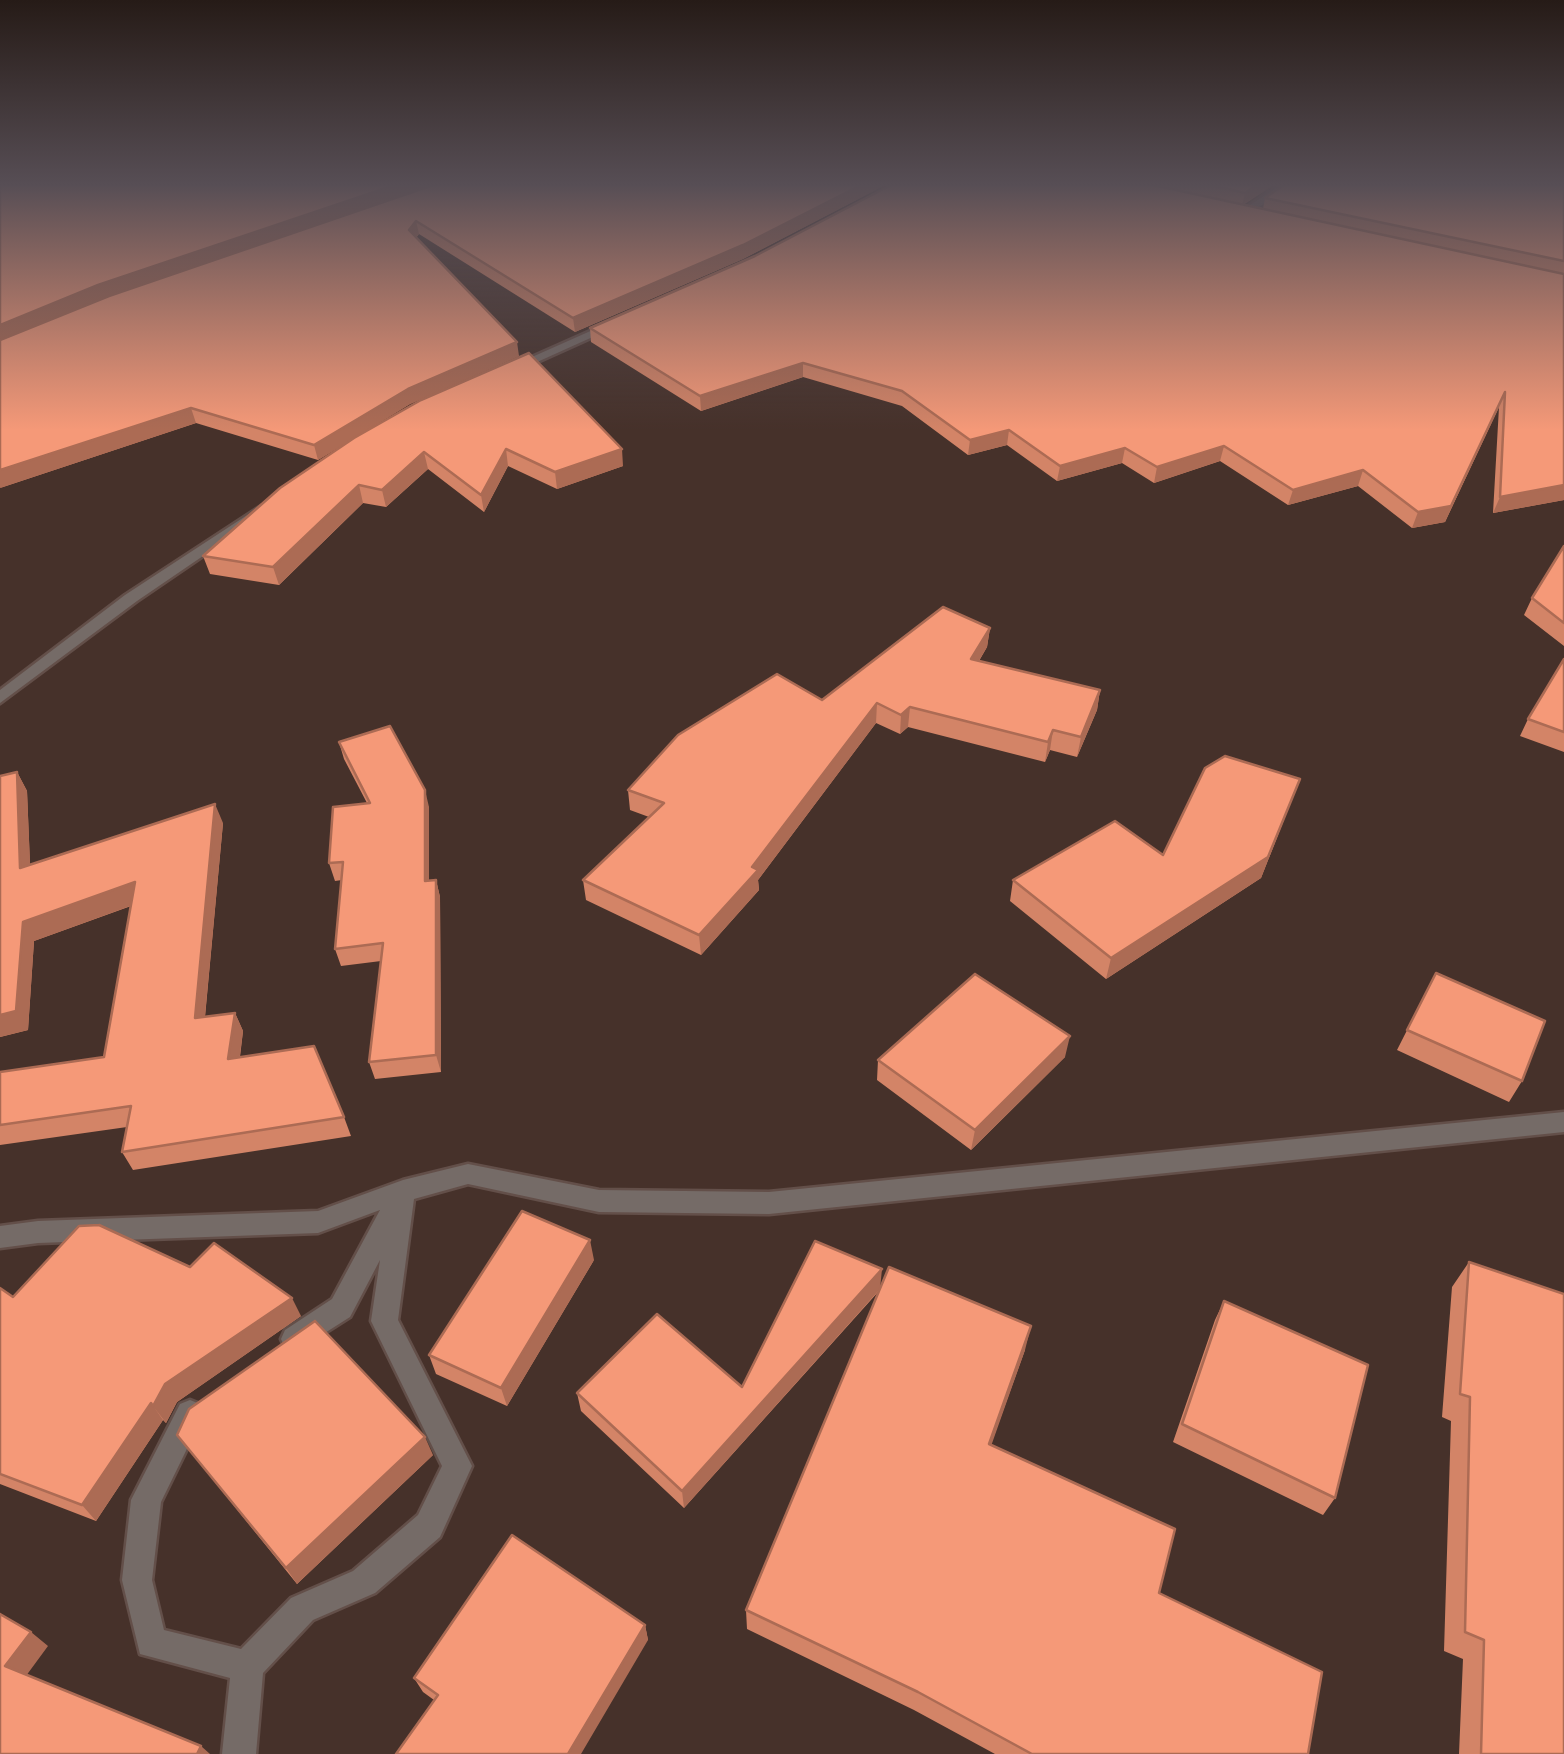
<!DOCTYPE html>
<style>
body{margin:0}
canvas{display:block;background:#46312a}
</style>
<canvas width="1564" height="1754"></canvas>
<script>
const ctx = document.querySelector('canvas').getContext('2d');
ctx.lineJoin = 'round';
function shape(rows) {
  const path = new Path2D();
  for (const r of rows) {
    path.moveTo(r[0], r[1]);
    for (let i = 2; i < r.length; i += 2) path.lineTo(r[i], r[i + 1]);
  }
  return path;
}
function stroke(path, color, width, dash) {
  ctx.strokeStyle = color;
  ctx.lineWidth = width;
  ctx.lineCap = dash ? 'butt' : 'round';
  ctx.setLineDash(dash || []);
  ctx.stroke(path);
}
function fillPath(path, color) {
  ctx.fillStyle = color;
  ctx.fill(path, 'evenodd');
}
const minor = shape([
 [1282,184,1294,184,1247,215,1241,215,1241,211,1282,184],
 [613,321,619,324,617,326,515,372,505,369,613,321],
 [261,506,268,510,266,513,137,601,0,703,0,690,125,595,261,506],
 [1564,1112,1564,1132,769,1214,599,1212,468,1184,414,1199,398,1320,472,1466,440,1537,375,1593,313,1620,263,1673,256,1754,222,1754,230,1678,140,1654,122,1580,131,1500,180,1404,190,1400,200,1404,204,1414,161,1502,152,1580,164,1630,241,1649,291,1598,353,1571,418,1515,442,1466,371,1321,380,1260,350,1317,295,1352,285,1348,281,1339,285,1330,332,1299,380,1210,318,1233,38,1243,0,1248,0,1226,38,1221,318,1211,403,1180,468,1164,599,1190,769,1192,1564,1112]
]);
const wall = shape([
 [436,184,887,184,743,259,575,332,419,234,416,238,519,356,410,404,318,460,196,423,0,488],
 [893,184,1275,184,1243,205,1263,209,1265,198,1564,184,1564,500,1493,513,1499,407,1445,522,1412,528,1358,486,1288,505,1220,461,1154,483,1122,463,1057,481,1007,445,968,455,902,406,803,377,701,411,591,342,590,328,755,256],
 [421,400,623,466,557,489,508,466,484,512,428,469,386,507,363,503,279,585,210,574,203,556],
 [1564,546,1564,646,1524,615,1532,598],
 [990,628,987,647,979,661,1100,690,1097,710,1077,757,1050,750,1045,762,908,727,900,734,876,723,758,880,759,890,701,955,586,900,583,880,649,817,630,810,628,790,822,700],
 [1564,659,1564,752,1520,736,1528,719],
 [339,742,429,807,429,881,436,880,440,897,441,1072,375,1079,369,1062,381,961,341,966,335,949,342,880,335,881,329,863,367,803,344,759],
 [17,772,27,791,30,865,223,823,205,1017,235,1013,243,1031,240,1057,344,1117,351,1136,133,1170,122,1152,127,1127,0,1145,0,1072,104,1057,131,906,34,941,28,1030,0,1037,0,776],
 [1300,779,1261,878,1106,979,1010,901,1013,880,1163,855],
 [1436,973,1522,1081,1509,1102,1397,1050],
 [1065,1057,971,1150,877,1080,878,1060],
 [594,1260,507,1406,436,1374,429,1355],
 [1469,1262,1564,1754,1459,1754,1463,1659,1444,1651,1451,1421,1442,1417,1452,1287],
 [881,1286,1025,1350,991,1444,1159,1593,1308,1754,995,1754,914,1710,747,1629,746,1610,879,1291,684,1508,581,1411,577,1393,742,1387],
 [0,1288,13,1297,301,1316,177,1402,166,1423,163,1420,96,1521,0,1484],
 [1224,1301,1335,1498,1323,1515,1173,1442,1215,1320],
 [177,1435,433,1455,297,1584],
 [645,1625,648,1640,434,1700,423,1692,414,1678]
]);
const shadedWall = shape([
 [398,184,436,184,0,342,0,325,98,285],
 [863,184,887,184,743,259,575,332,573,318],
 [1258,184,1275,184,1242,205,1245,193],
 [416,221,419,234,411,243,409,230],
 [517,342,519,356,410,404,318,460,314,445,408,389],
 [803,363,803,377,701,411,700,396],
 [1505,392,1445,522,1412,528,1418,512],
 [191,408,196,423,0,488,0,470],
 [1009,430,1007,445,968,455,970,440],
 [1224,446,1220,461,1154,483,1157,467],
 [1125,448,1122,463,1057,481,1060,466],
 [506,449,508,466,484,512,481,495],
 [622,449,623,466,557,489,555,472],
 [424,452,428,469,386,507,382,490],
 [1363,470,1358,486,1288,505,1293,490],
 [359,485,363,503,279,585,273,567],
 [1564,485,1564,500,1493,513,1500,497],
 [990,628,987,647,968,679,971,659],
 [1100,690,1097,710,1077,757,1081,737],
 [877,703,876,723,758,880,759,890,701,955,699,935],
 [910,707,908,727,900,734,901,715],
 [1053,730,1050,750,1045,762,1048,742],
 [17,772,27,791,31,887,20,868],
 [1300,779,1261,878,1106,979,1111,958],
 [425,790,429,807,429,899,425,881],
 [215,804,223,823,203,1037,195,1018],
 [436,880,440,897,441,1072,436,1055],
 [135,882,144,901,34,941,28,1030,0,1037,0,1015,23,922],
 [235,1013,243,1031,237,1078,228,1059],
 [1070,1036,1065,1057,971,1150,975,1130],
 [590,1240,594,1260,507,1406,501,1388],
 [882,1269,880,1289,684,1508,682,1491],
 [292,1298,301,1316,177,1402,166,1423,153,1406,165,1384],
 [1031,1326,1025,1350,984,1466,989,1444],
 [151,1403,163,1420,96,1521,82,1505],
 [425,1437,433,1455,297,1584,286,1568],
 [645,1625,648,1640,581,1754,568,1754],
 [31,1632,48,1646,23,1680,5,1666],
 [201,1746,210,1754,197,1754]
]);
const building = shape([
 [0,184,398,184,98,285,0,325,0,184],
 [436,184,863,184,743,245,573,318,416,221,409,230,517,342,408,389,314,445,191,408,0,470,0,340,109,296,436,184],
 [893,184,1148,184,1564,274,1564,485,1500,497,1505,392,1451,506,1418,512,1363,470,1293,490,1224,446,1157,467,1125,448,1060,466,1009,430,970,440,902,391,803,363,700,396,590,328,755,256,893,184],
 [1205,184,1258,184,1245,193,1205,184],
 [1285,184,1564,184,1564,261,1265,198,1285,184],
 [529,353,622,449,555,472,506,449,481,495,424,452,382,490,359,485,273,567,203,556,280,488,354,438,421,400,529,353],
 [1564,546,1564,623,1532,598,1564,546],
 [943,607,990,628,971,659,1100,690,1081,737,1053,730,1048,742,910,707,901,715,877,703,752,867,758,870,699,935,583,880,664,803,628,790,678,735,777,674,822,700,943,607],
 [1564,659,1564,732,1528,719,1564,659],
 [390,726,425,790,425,881,436,880,436,1055,369,1062,383,943,335,949,343,862,329,863,333,807,370,803,339,742,390,726],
 [1225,756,1300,779,1268,857,1111,958,1013,880,1115,821,1163,855,1205,768,1225,756],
 [17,772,20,868,215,804,195,1018,235,1013,228,1059,314,1046,344,1117,122,1152,131,1106,0,1125,0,1072,104,1057,135,882,23,922,16,1011,0,1015,0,776,17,772],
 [1436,973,1545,1021,1522,1081,1407,1030,1436,973],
 [975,974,1070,1036,975,1130,878,1060,975,974],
 [522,1211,590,1240,501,1388,429,1355,522,1211],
 [99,1225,190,1267,214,1243,292,1298,165,1384,153,1406,151,1403,82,1505,0,1474,0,1288,13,1297,79,1226,99,1225],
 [815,1241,882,1269,682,1491,577,1393,657,1314,742,1387,815,1241],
 [1469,1262,1564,1294,1564,1754,1481,1754,1484,1640,1465,1632,1470,1397,1460,1394,1469,1262],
 [889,1267,1031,1326,989,1444,1175,1529,1159,1593,1322,1672,1308,1754,1032,1754,918,1692,746,1610,889,1267],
 [1224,1301,1368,1365,1335,1498,1182,1424,1224,1301],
 [315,1321,425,1437,286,1568,177,1435,189,1409,315,1321],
 [512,1535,645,1625,568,1754,396,1754,438,1695,414,1678,512,1535],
 [0,1614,31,1632,5,1666,201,1746,197,1754,0,1754,0,1614]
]);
stroke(minor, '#634f49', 5);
fillPath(minor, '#756b67');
fillPath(wall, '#d38467');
fillPath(shadedWall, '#ac6b54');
fillPath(building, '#f59978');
stroke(building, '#ac6b54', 2.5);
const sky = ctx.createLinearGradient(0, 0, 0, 430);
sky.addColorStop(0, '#261b17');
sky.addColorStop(0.43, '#574e55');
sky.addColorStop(1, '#574e5500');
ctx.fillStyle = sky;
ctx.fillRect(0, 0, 1564, 430);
</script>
